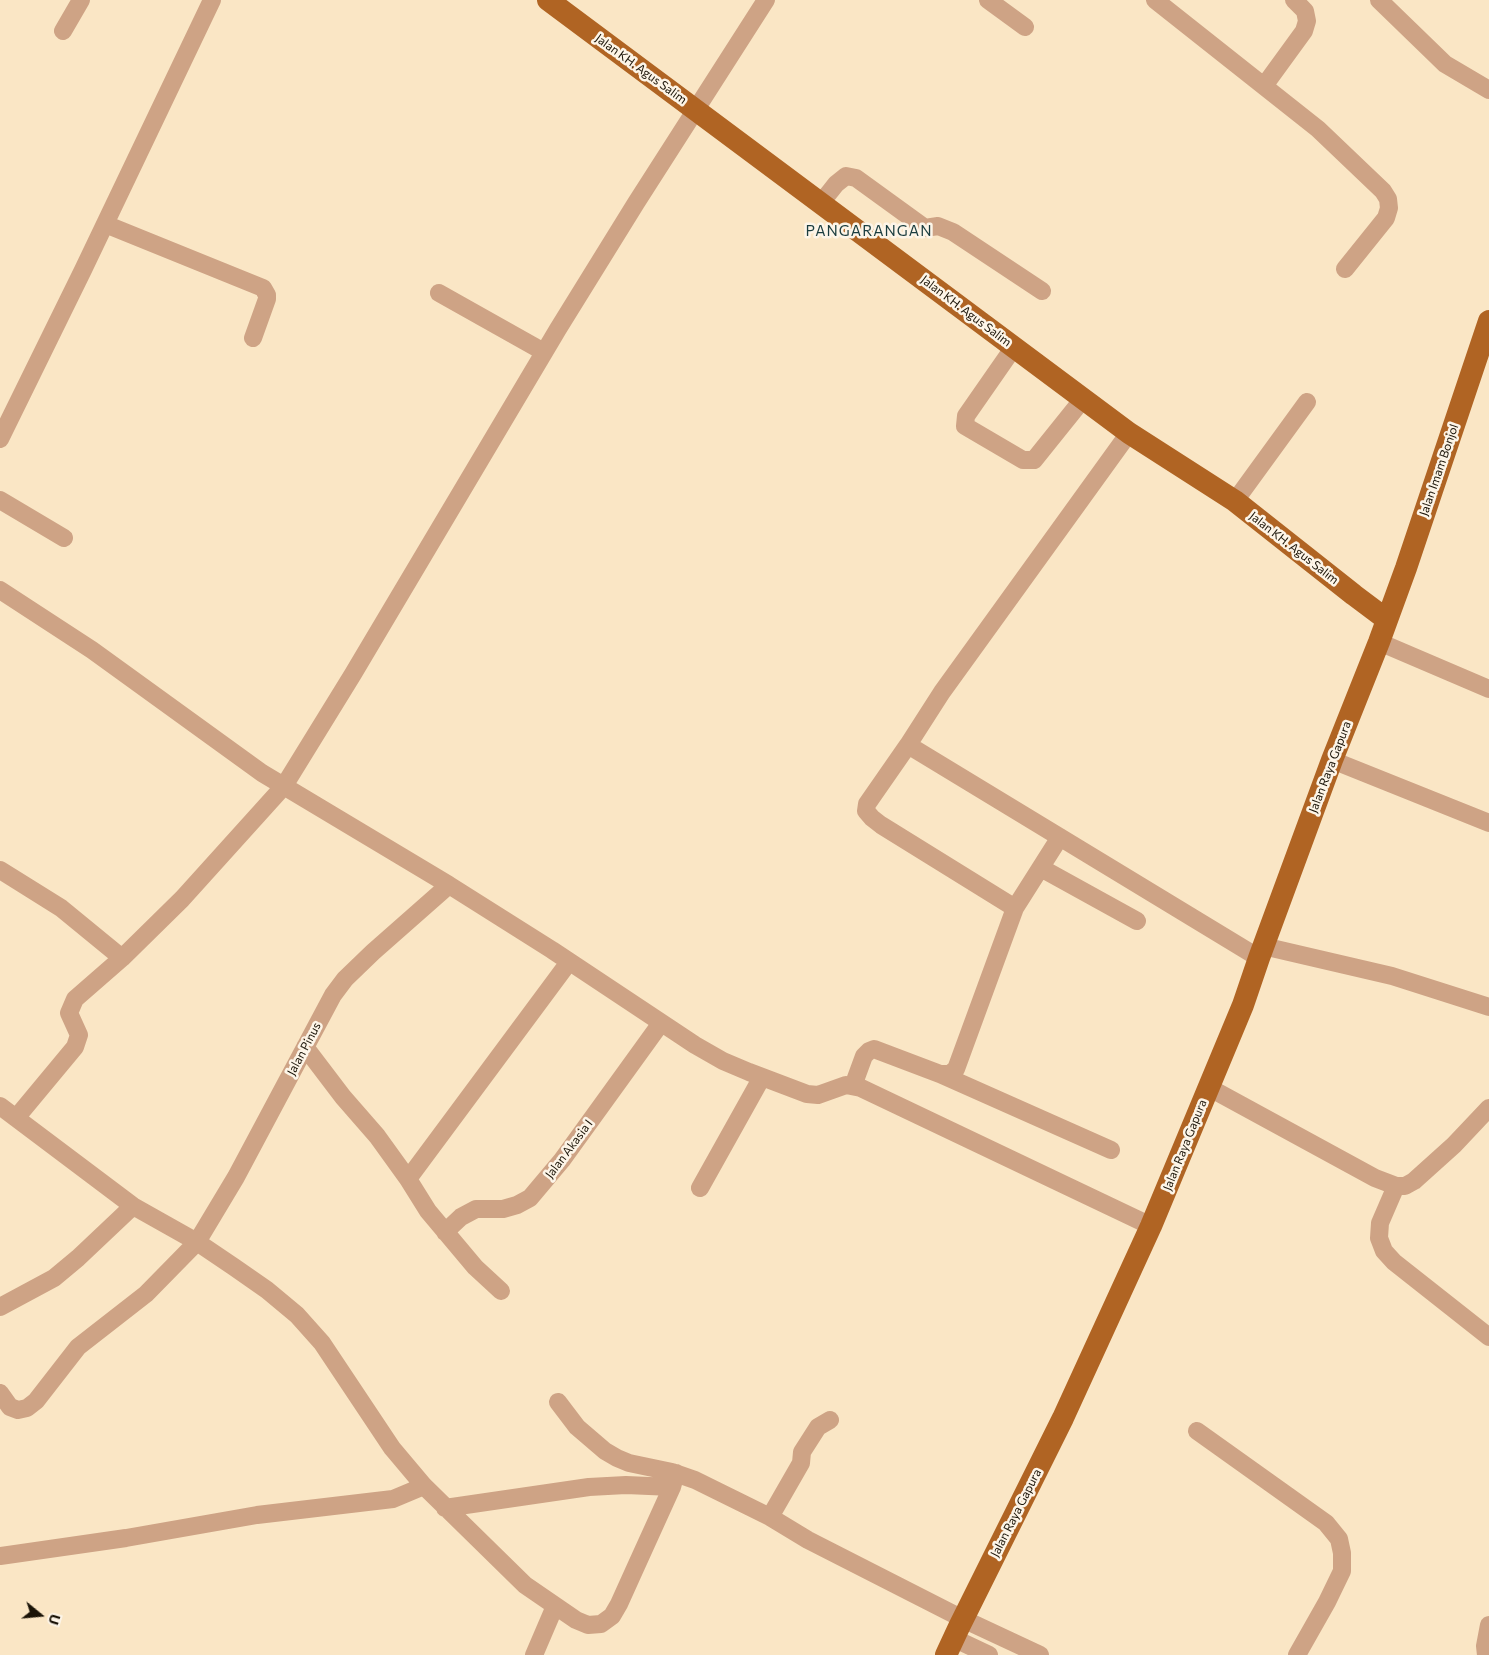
<!DOCTYPE html>
<style>
body{margin:0}
#map{position:relative;width:1489px;height:1655px;overflow:hidden;background:#fae6c5;font-family:Commissioner,sans-serif}
canvas{display:block}
.north{position:absolute;left:15px;top:1590px;width:50px;height:50px;-webkit-text-stroke:4px #fdf5e8;paint-order:stroke;rotate:107deg;font-size:14px;font-weight:700;line-height:20px;text-align:center;color:#1a1307}
.north::after{content:'';display:block;margin:auto;width:18px;height:22px;background:#1a1307;clip-path:polygon(50% 0,100% 100%,50% 72%,0 100%)}
</style>
<div id="map">
<canvas width="1489" height="1655"></canvas>
<div class="north">U</div>
</div>
<script>
const ctx = document.querySelector('canvas').getContext('2d');
ctx.lineJoin = 'round';
function shape(rows) {
  const path = new Path2D();
  for (const r of rows) {
    path.moveTo(r[0], r[1]);
    for (let i = 2; i < r.length; i += 2) path.lineTo(r[i], r[i + 1]);
  }
  return path;
}
function stroke(path, color, width, dash) {
  ctx.strokeStyle = color;
  ctx.lineWidth = width;
  ctx.lineCap = dash ? 'butt' : 'round';
  ctx.setLineDash(dash || []);
  ctx.stroke(path);
}
function drawText(font, color, halo, rows, align = 'center') {
  ctx.font = font + ' Commissioner,sans-serif';
  ctx.lineWidth = 5;
  ctx.setLineDash([]);
  ctx.textBaseline = 'middle';
  ctx.strokeStyle = halo;
  ctx.fillStyle = color;
  for (const [text, x, y, turn = 0] of rows) {
    ctx.save();
    ctx.translate(x, y);
    ctx.rotate((+turn || 0) * Math.PI / 180);
    ctx.textAlign = isNaN(turn) ? turn : align;
    if (halo) ctx.strokeText(text, 0, 0);
    ctx.fillText(text, 0, 0);
    ctx.restore();
  }
}
const minor = shape([
 [988,0,1025,27],
 [1155,0,1318,129,1383,191,1388,199,1389,208,1386,218,1345,269],
 [1379,0,1445,64,1489,90],
 [63,31,81,0],
 [1264,86,1304,31,1307,21,1305,11,1294,0],
 [821,203,836,184,846,176,856,178,925,228,938,226,953,232,1042,291],
 [105,224,263,288,267,295,267,299,253,338],
 [439,293,544,352],
 [1014,347,966,416,965,426,1023,460,1034,460,1083,399],
 [1129,433,942,692,908,745,1259,958],
 [0,439,83,270,212,0],
 [0,500,64,538],
 [1235,501,1307,402],
 [0,590,92,650,262,773,449,885,552,950,695,1045,723,1061,749,1072,807,1094,818,1095,846,1085,861,1088,1151,1226],
 [1379,642,1489,689],
 [1332,760,1489,823],
 [1041,868,1137,921],
 [0,870,61,908,122,958],
 [1015,908,1060,837],
 [1263,946,1392,976,1489,1007],
 [305,1047,343,1097,377,1136,408,1179,428,1211,475,1267,501,1291],
 [940,1074,1111,1150],
 [853,1086,864,1056,869,1051,874,1049,940,1074,950,1074,956,1069,1015,908,881,825,872,818,866,811,867,804,908,745],
 [1208,1087,1375,1178,1396,1186,1405,1186,1414,1181,1454,1145,1489,1108],
 [0,1106,133,1206,197,1242,234,1267,267,1290,297,1315,322,1343,392,1448,424,1486,525,1585,576,1620,588,1625,601,1624,612,1616,619,1604,633,1573,672,1487,676,1473],
 [16,1118,75,1047,79,1035,69,1013,75,999,122,958,182,899,284,786,353,674,558,329,636,203,766,0],
 [408,1179,569,962],
 [1396,1186,1380,1223,1379,1238,1384,1251,1394,1262,1489,1337],
 [700,1188,762,1077],
 [445,1232,461,1217,476,1209,503,1209,517,1205,530,1198,562,1160,661,1023],
 [0,1307,54,1278,78,1258,133,1206],
 [0,1393,10,1407,18,1410,27,1408,36,1401,78,1347,146,1294,197,1242,236,1177,333,995,345,979,373,952,449,885],
 [558,1402,577,1427,605,1451,617,1458,629,1463,672,1472,695,1480,770,1517,808,1540,963,1619,1040,1655],
 [1197,1431,1326,1523,1339,1539,1342,1553,1342,1571,1327,1602,1297,1655],
 [445,1508,589,1487,626,1485,672,1487],
 [770,1517,801,1463,802,1452,818,1427,830,1420],
 [0,1556,126,1538,257,1515,393,1499,424,1486],
 [953,1638,989,1655],
 [534,1655,555,1606],
 [1486,1655,1485,1646,1489,1625]
]);
const major = shape([
 [548,0,1129,433,1235,501,1354,595,1386,619],
 [946,1655,959,1627,1063,1418,1151,1226,1243,1005,1259,958,1332,760,1379,642,1406,568,1489,321]
]);
const streetNames = [
 ["Jalan KH. Agus Salim",641,69,36],
 ["Jalan KH. Agus Salim",966,311,37],
 ["Jalan Imam Bonjol",1439,470,-71],
 ["Jalan KH. Agus Salim",1294,548,38],
 ["Jalan Raya Gapura",1330,767,-69],
 ["Jalan Pinus",304,1049,-62],
 ["Jalan Raya Gapura",1185,1145,-68],
 ["Jalan Akasia I",569,1149,-53],
 ["Jalan Raya Gapura",1016,1513,-63]
];
const quarterNames = [
 ["PANGARANGAN",869,231]
];
stroke(minor, '#cea385', 18);
stroke(major, '#b06423', 22);
drawText('12px', '#1a1307', '#fdf5e8', streetNames);
ctx.letterSpacing = '1px';
drawText('15px', '#1b3d3f', '#fdf5e8', quarterNames);
ctx.letterSpacing = '0px';
</script>
